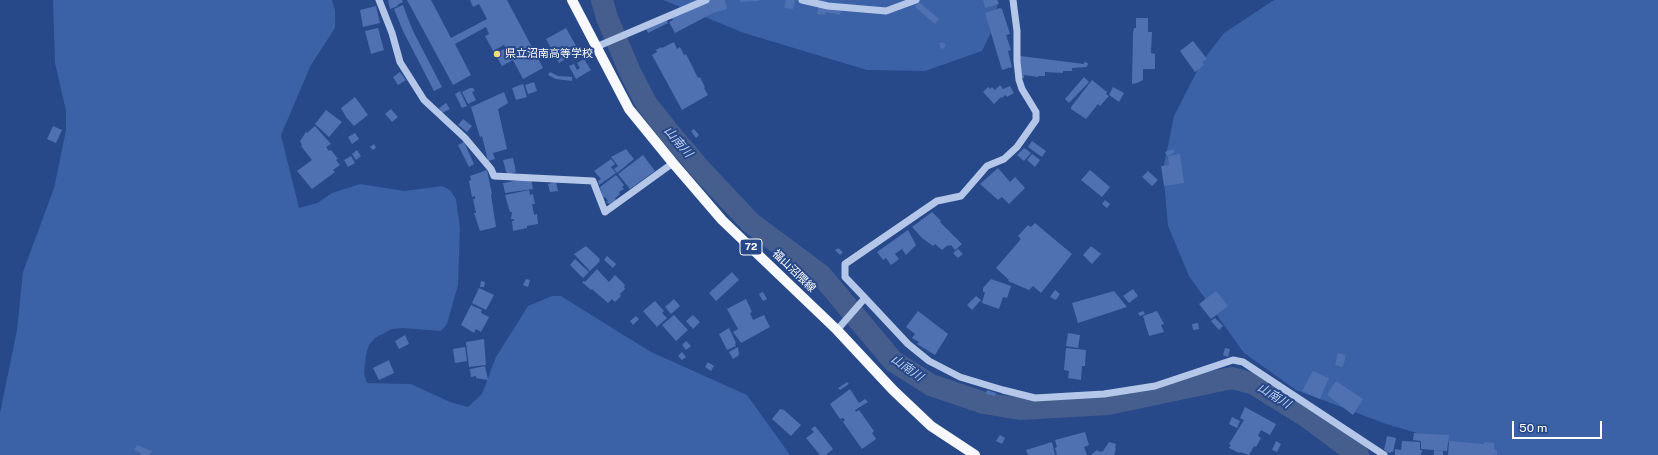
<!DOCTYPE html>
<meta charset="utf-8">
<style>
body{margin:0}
#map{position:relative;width:1658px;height:455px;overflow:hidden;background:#274889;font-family:"Public Sans",sans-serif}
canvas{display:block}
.scale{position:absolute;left:1512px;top:421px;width:90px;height:18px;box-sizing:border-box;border:2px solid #fff;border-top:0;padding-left:5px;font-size:12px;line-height:14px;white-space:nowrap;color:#fff;-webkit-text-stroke:3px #274889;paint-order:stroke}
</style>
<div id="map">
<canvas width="1658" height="455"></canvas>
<div class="scale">50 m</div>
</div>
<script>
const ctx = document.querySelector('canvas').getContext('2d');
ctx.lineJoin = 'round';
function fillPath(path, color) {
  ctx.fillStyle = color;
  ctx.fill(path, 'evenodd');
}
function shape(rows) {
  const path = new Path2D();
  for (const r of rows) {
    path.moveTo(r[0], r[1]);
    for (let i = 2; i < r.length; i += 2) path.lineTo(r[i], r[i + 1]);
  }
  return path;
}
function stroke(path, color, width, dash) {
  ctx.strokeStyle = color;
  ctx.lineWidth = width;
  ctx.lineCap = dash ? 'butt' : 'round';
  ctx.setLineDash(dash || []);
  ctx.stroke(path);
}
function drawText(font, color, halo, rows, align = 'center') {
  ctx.font = font + ' "Public Sans","Noto Sans JP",sans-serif';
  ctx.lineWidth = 4;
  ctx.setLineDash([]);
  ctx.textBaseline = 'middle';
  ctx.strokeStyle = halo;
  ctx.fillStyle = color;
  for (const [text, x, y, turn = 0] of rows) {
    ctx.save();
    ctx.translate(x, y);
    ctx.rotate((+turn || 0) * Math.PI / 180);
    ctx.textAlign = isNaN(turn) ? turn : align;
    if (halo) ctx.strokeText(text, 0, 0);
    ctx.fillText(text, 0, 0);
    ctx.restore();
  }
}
const green = shape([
 [53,0,332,0,335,10,335,28,311,65,281,135,299,208,317,203,332,193,360,184,405,191,442,186,450,190,456,199,460,228,458,285,447,324,441,331,402,328,392,329,375,338,369,345,366,355,364,374,367,383,411,384,450,402,468,407,482,394,496,357,528,306,552,296,561,296,651,352,747,395,790,455,0,455,0,413,17,330,23,272,54,188,66,130,66,111,55,63],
 [663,0,998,0,994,26,982,51,925,71,867,70,744,33],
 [1274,0,1658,0,1658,455,1494,455,1386,424,1296,390,1244,353,1189,276,1168,226,1163,170,1174,116,1201,63,1224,33]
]);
const river = shape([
 [602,0,607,18,631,74,646,103,668,131,702,171,751,223,821,275,893,361,931,385,984,403,1020,409,1108,404,1232,378,1254,384,1307,417,1358,455]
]);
const building = shape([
 [388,0,402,0,403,2,397,5,398,6,390,9],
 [407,0,431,0,451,38,487,19,479,4,473,7,470,0,507,0,543,68,523,79,513,60,502,66,495,54,506,48,504,45,493,51,485,36,489,34,486,27,455,44,471,75,453,85],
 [702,0,725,0,727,9,713,13,675,33,669,22,673,20,671,16],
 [740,0,759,0,759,1,740,2],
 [786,0,795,0,793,9,784,8],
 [983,0,997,0,999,4,985,8],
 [919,2,939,19,935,24,915,7],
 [819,4,841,9,840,15,826,12,825,15,817,14],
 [403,5,412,29,442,87,434,91,403,31,394,9],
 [376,6,380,23,363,27,360,10],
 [1000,8,1002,9,1010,34,1006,35,1011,50,1008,51,1012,67,1002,70,985,13],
 [1136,18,1148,18,1148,32,1152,32,1151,53,1155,54,1155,69,1143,69,1143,80,1137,83,1132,84,1133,33,1134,28,1136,28],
 [666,19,668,23,648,33,646,29],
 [378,28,384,50,371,54,365,31],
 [566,28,579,51,559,63,546,39],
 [1193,41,1207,59,1202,62,1204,65,1195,72,1180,51],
 [674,42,677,49,680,47,684,55,686,54,698,78,700,77,705,87,704,88,708,95,682,110,652,55,657,52,656,50,661,47,662,48],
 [944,42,946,47,941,49,939,43],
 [1020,56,1084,64,1084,62,1088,63,1087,67,1072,68,1072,71,1063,71,1063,73,1045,72,1045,76,1038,76,1038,77,1024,75,1024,78,1021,78],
 [584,59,591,70,576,79,569,66,574,64,577,70,580,68,577,63],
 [400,72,406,80,398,85,393,77],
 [550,72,558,76,572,77,572,81,556,79,548,75],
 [1084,77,1089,82,1069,103,1065,99],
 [1092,80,1107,92,1106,94,1109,96,1100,106,1098,104,1086,119,1071,109,1071,107],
 [534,82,537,91,528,94,525,85],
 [523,84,527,97,516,100,512,88],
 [1000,85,1003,89,1010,86,1014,93,1007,97,1005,95,1002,98,1001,97,994,104,983,92,988,87,990,89,992,87,995,90],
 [1113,87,1124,93,1119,102,1109,95],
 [470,88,473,88,475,91,472,92,476,100,468,104,462,92],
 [460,91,467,106,462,108,455,94],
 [504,92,508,103,498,109,507,149,493,153,495,159,488,161,482,136,480,137,471,107],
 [355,97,368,115,354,126,346,117,341,108],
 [446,103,450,109,442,113,439,108],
 [391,109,398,117,392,122,385,114],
 [326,110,342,122,329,137,315,124],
 [463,119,472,126,467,132,458,125],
 [53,126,62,130,56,143,47,139],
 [315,126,331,144,326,147,329,151,331,150,338,159,336,160,340,165,333,170,335,172,312,189,297,171,312,160,301,146,302,145,300,141,306,132,307,133],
 [694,129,699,135,696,138,691,131],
 [355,133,359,139,352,144,348,137],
 [1032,141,1046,151,1042,157,1028,147],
 [464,142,474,164,469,167,458,145],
 [374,144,376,148,373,150,370,147],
 [1024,148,1031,153,1024,161,1017,155],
 [626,149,634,159,617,173,614,169,618,166,611,157],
 [1173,149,1175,152,1167,156,1165,152],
 [357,150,361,156,356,160,352,154],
 [1032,154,1040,160,1035,167,1027,160],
 [1180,154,1184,183,1164,186,1161,166,1169,165,1168,156],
 [643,155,655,171,630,189,618,174],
 [351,156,355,163,348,167,344,160],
 [513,158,516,172,507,175,503,160],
 [611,159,615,164,611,167,616,173,599,185,598,181,601,179,594,171],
 [998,168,1010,182,1015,177,1025,188,1009,204,1002,197,998,200,980,184],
 [487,170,492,194,491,195,496,227,480,231,474,213,476,213,473,199,475,199,475,196,472,197,469,181,471,180,470,176],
 [1090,170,1110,187,1102,197,1081,180],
 [1148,171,1158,180,1152,186,1142,177],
 [616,175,624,185,622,187,624,189,619,192,620,194,615,198,616,200,610,204,606,202,608,201,605,197,603,198,600,187],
 [531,178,533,189,505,193,503,183],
 [556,182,558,191,550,192,548,184],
 [529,190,530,195,533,194,535,204,532,204,534,215,537,214,538,224,527,226,527,228,513,231,512,221,514,221,514,219,511,219,512,212,510,212,505,195],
 [1105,200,1110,204,1107,208,1102,204],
 [932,212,941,221,940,222,962,244,955,250,951,245,949,246,948,245,942,250,935,244,933,246,922,238,912,227],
 [1035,223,1072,254,1041,293,1033,286,1029,290,1008,281,1009,280,996,268,1021,239,1018,236,1028,225,1031,227],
 [908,230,916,245,906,255,902,249,895,254,899,259,891,265,886,258,883,260,877,252],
 [586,246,600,259,599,260,600,261,590,271,574,254],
 [1091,246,1101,254,1092,264,1083,255],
 [838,248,843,252,840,255,835,250],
 [958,249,963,254,958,258,953,253],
 [607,256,616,264,613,268,604,260],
 [575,259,589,272,583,278,570,265],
 [597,269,609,282,615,275,625,285,624,287,625,289,620,294,621,296,615,302,612,299,608,303,592,289,591,290,582,282,584,281,585,282],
 [732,272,739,280,716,301,709,293],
 [526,279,530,280,528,287,523,285],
 [991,279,1011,286,1007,298,1003,297,999,309,982,303,985,292,983,292,983,288],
 [481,281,485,282,484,287,480,287],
 [479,288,494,295,486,310,472,303],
 [1133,289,1138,296,1129,303,1123,296],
 [1055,290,1060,294,1056,300,1050,297],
 [1114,291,1127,307,1078,323,1072,303],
 [1216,291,1228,306,1211,319,1199,304],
 [763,292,767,299,763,301,759,294],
 [976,296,981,300,972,310,967,305],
 [674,299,680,306,671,314,665,307],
 [746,299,752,312,750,313,753,320,764,315,770,327,741,343,733,332,738,329,727,309],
 [655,301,664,311,662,313,667,318,657,327,643,311],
 [471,305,482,310,481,313,489,317,481,332,476,329,474,333,461,325],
 [918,311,948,334,935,355,917,344,919,342,912,338,915,334,906,327],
 [1143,311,1145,314,1140,316,1138,313],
 [1157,311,1164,324,1161,325,1164,332,1149,336,1143,316],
 [674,315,688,330,676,341,662,325],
 [693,315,700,322,693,329,686,321],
 [636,316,639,319,633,325,630,321],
 [1215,318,1223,326,1219,330,1211,321],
 [1198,323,1199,329,1193,330,1192,324],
 [729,328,736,343,735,344,736,346,727,350,719,334],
 [1068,333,1080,335,1078,348,1066,346],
 [405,335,409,344,399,349,395,341],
 [484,339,486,365,469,367,466,342],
 [686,341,691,346,686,350,682,345],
 [465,347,467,361,455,363,453,349],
 [738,347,739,355,733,359,729,352],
 [1066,348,1086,350,1085,366,1082,366,1081,380,1068,378,1069,371,1064,370],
 [1225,348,1230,349,1228,357,1223,355],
 [682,352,686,357,682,360,678,356],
 [1338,353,1346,355,1343,367,1335,365],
 [389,360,394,373,379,380,373,368],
 [708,362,714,366,711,371,705,367],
 [485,366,488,380,476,378,476,376,471,377,470,369],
 [1313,371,1329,378,1320,399,1302,391],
 [1336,381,1363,399,1353,415,1327,395],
 [847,382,849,384,840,390,838,388],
 [850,389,859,403,865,399,868,402,855,410,856,412,859,410,874,431,872,433,876,439,862,449,843,422,845,420,843,418,840,419,830,404],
 [987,390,996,393,995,396,986,394],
 [1245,407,1276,424,1270,435,1261,430,1258,436,1261,438,1256,447,1254,446,1249,455,1240,452,1239,453,1229,448,1231,445,1229,444,1244,420,1240,418],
 [780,409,784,410,801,425,791,436,772,419],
 [1232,417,1240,421,1237,428,1229,424],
 [815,426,833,449,826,455,820,455,806,438,814,432,811,429],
 [1085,432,1089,445,1084,447,1087,455,1057,455,1055,448,1057,447,1055,440],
 [1414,433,1449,435,1447,451,1421,449,1421,441,1413,440],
 [1000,435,1005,438,1002,444,996,441],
 [1387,436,1396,438,1393,452,1391,452,1390,453,1385,452,1386,450,1384,450],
 [1276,441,1281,444,1277,452,1272,450],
 [1402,441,1420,442,1420,450,1422,450,1421,455,1395,455,1395,449,1401,450],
 [1449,441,1484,444,1484,442,1494,443,1494,449,1497,451,1497,455,1448,455],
 [1052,442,1055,455,1028,455,1026,450],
 [1109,442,1116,444,1115,448,1116,449,1114,455,1091,455,1097,450,1100,452,1103,451],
 [137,445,152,451,150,455,140,455,141,453,134,450],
 [1434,450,1443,451,1443,455,1434,455]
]);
const minor = shape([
 [379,0,392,33,400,62,424,100,465,138,491,169,494,176,593,181,605,212,673,163],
 [802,0,828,6,886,11,916,0],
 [596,47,706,0],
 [865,298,908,344,929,361,960,377,1003,390,1035,398,1104,394,1155,386,1233,360,1243,362,1384,455],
 [837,330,865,298,845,277,845,264,937,201,961,196,987,166,1004,159,1017,147,1036,120,1036,112,1022,89,1019,80,1017,61,1017,31,1013,0]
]);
const major = shape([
 [572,0,629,109,673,163,722,220,837,330,893,390,931,426,975,455]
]);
const markers = [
 [497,54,4,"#f2db79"]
];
const shields = [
 [751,247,22]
];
const shieldNames = [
 ["72",751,247]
];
const poiNames = [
 ["県立沼南高等学校",505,54]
];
const streetNames = [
 ["福山沼隈線",794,271,44]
];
const waterNames = [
 ["山南川",678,142,49],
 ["山南川",907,368,35],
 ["山南川",1274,396,32]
];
fillPath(green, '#3b61a6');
stroke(river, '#465e8d', 22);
fillPath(building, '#4f71b1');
stroke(minor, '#b4c7e9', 7);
stroke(major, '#f7f9fe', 10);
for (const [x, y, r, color] of markers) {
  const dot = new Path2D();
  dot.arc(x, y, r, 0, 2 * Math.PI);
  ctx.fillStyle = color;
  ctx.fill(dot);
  stroke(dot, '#274889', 1.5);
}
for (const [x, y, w] of shields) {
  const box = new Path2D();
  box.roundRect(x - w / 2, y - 8, w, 16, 3);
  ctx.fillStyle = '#274889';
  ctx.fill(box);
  stroke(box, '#fff', 1);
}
drawText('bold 10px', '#fff', null, shieldNames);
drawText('11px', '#fff', '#274889', poiNames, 'left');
drawText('11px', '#fff', '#274889', streetNames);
drawText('italic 12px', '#c0d1f0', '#274889', waterNames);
</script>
